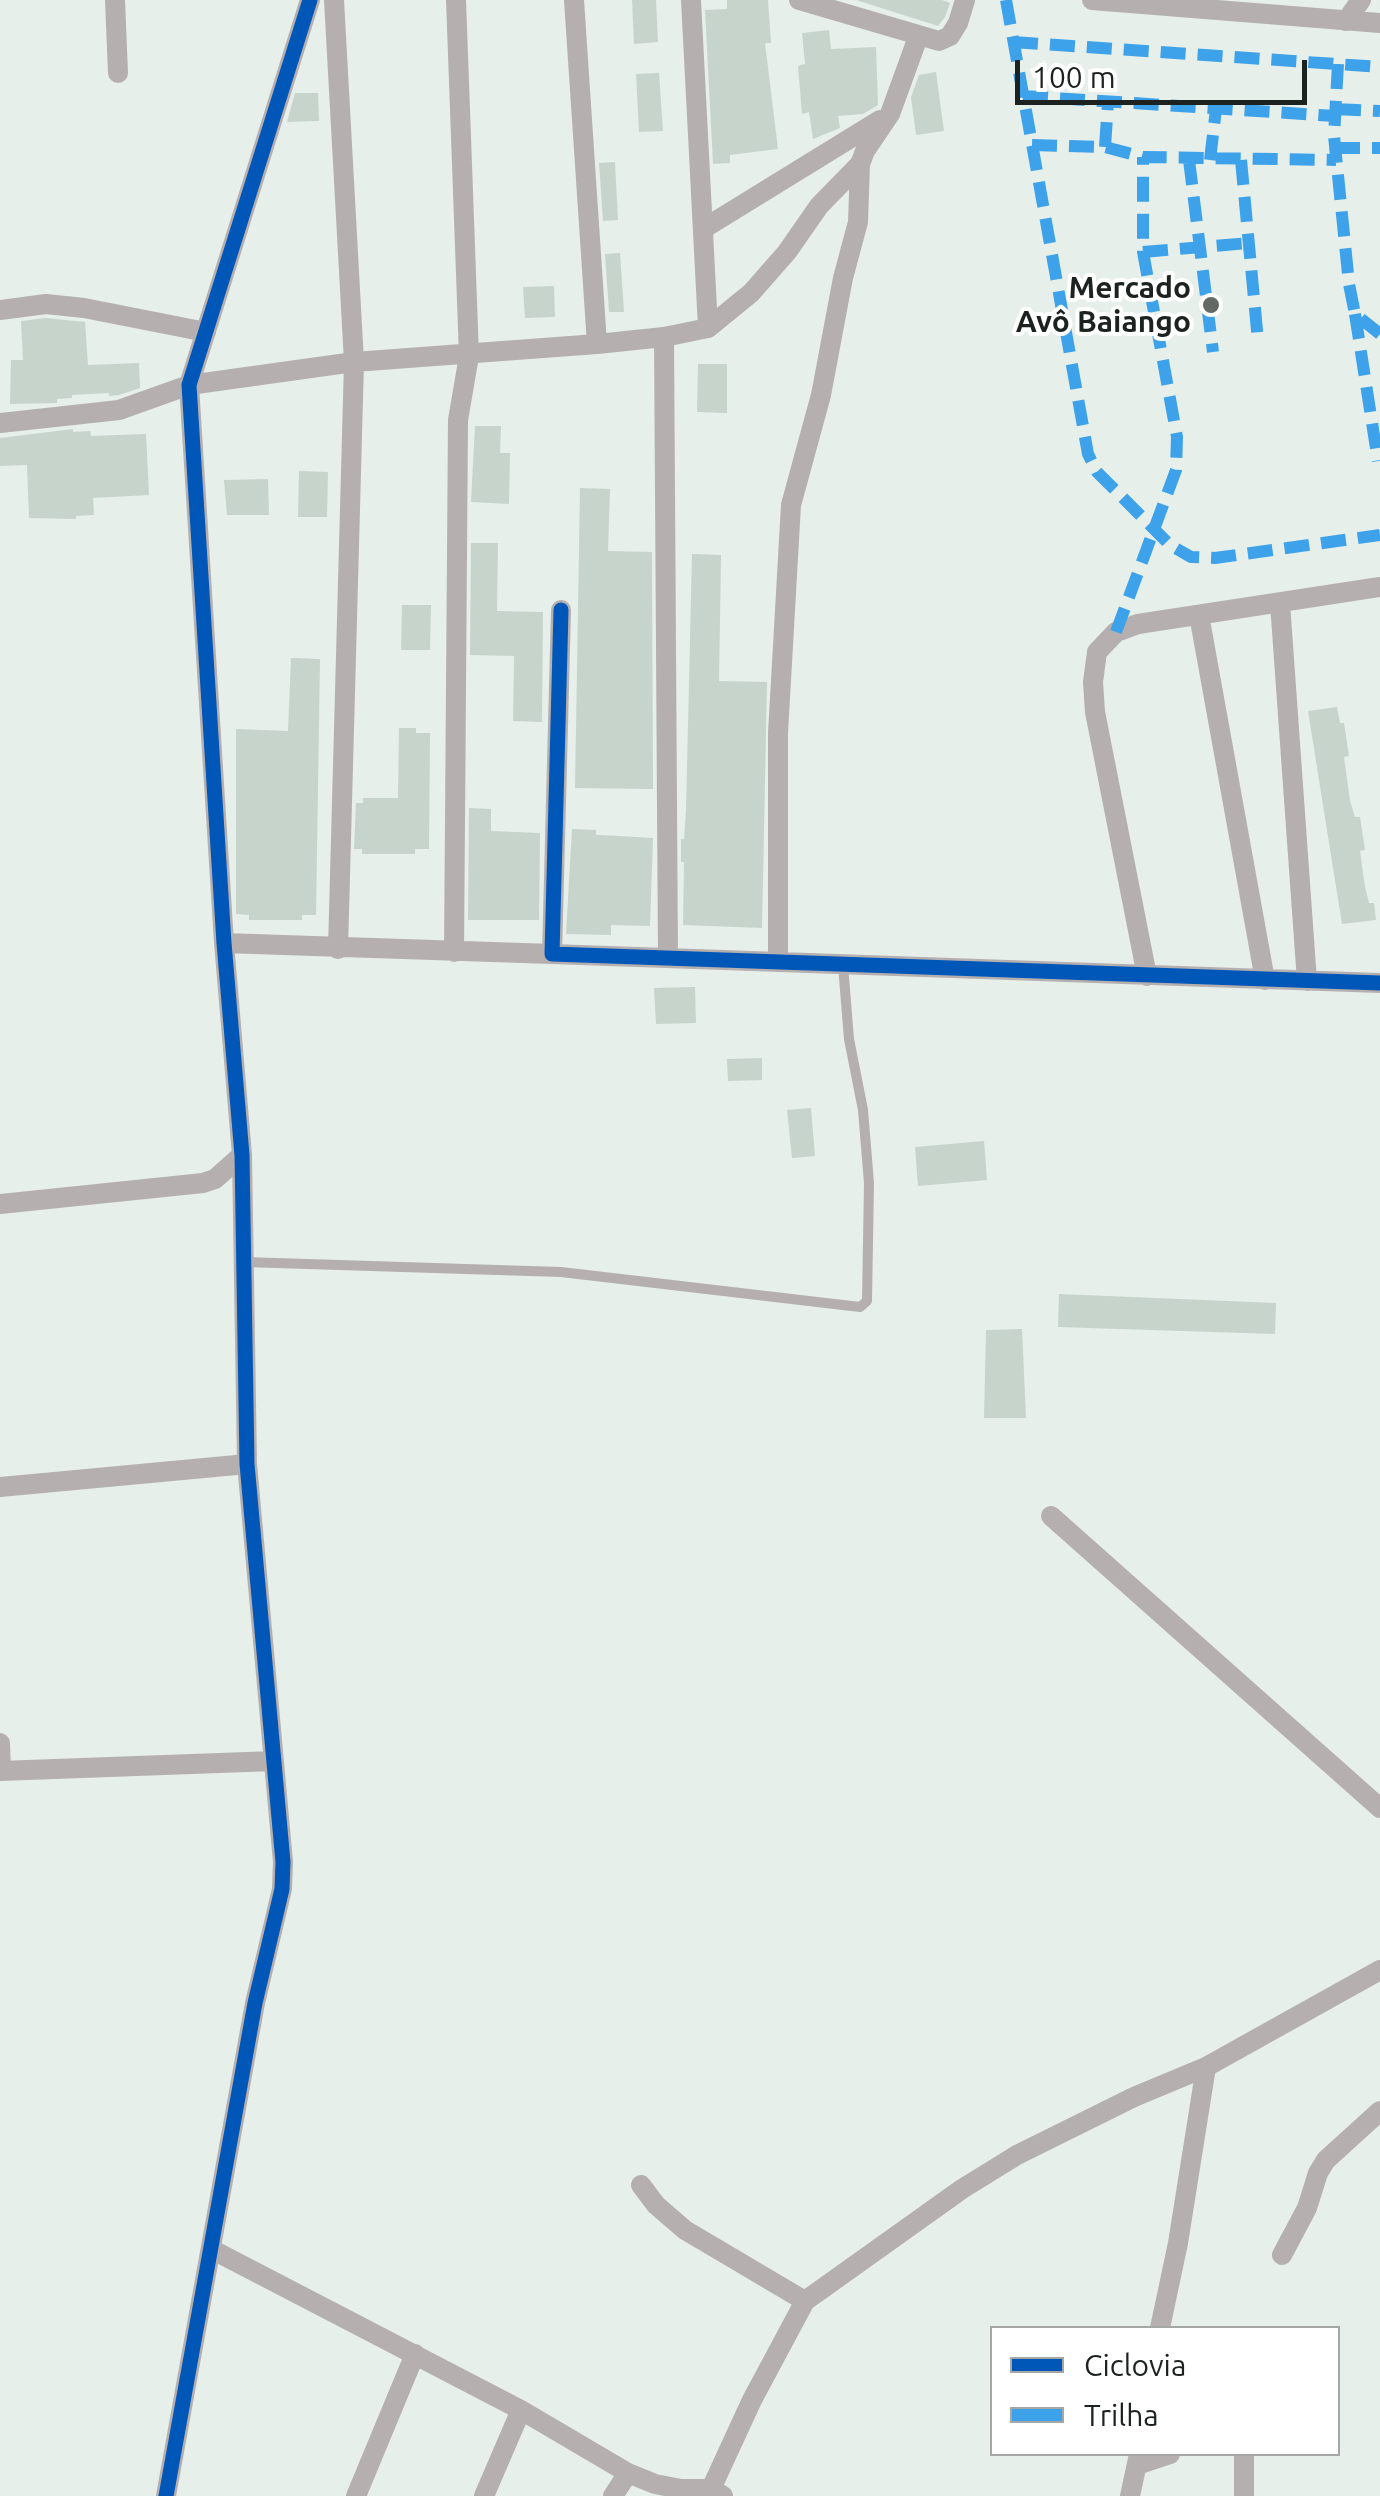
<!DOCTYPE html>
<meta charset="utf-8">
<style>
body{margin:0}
#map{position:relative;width:1380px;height:2496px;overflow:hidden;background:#e6efea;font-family:Ubuntu,sans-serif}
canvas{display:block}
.legend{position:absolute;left:990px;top:2326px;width:350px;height:130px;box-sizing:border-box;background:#fff;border:2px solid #a4a7a5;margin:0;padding:12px 18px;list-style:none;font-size:30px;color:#1c221f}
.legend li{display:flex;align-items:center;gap:20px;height:50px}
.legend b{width:50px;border:2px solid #a4a7a5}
.scale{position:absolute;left:1015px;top:60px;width:292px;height:45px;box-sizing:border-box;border:5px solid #1c221f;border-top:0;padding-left:12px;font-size:30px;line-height:35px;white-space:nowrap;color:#1c221f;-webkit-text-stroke:8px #fff;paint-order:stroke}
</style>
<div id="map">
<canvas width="1380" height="2496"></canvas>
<ul class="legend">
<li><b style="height:12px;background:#0057b8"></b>Ciclovia</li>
<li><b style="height:12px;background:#3da2ea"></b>Trilha</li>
</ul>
<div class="scale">100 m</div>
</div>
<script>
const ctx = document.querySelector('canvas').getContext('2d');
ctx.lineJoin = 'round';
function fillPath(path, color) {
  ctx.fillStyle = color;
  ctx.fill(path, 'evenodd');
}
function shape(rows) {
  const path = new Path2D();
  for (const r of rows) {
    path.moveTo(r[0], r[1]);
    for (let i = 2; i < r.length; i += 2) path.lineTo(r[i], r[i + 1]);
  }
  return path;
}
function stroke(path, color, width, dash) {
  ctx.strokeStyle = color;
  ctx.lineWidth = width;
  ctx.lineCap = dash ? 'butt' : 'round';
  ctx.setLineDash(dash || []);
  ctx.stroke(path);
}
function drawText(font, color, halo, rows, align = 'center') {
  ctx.font = font + ' Ubuntu,sans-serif';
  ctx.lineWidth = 8;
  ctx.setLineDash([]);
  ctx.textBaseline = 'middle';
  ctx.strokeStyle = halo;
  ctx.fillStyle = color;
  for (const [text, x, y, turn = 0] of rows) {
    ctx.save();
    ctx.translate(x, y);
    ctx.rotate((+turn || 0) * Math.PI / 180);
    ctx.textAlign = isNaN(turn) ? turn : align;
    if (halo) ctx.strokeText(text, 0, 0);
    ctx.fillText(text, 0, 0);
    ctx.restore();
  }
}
const building = shape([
 [632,0,656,0,658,42,634,44],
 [727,0,768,0,771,43,765,43,778,149,730,155,730,163,713,164,705,10,727,9],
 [856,0,942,0,950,3,945,17,938,26],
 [829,30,831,49,876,47,878,105,863,114,838,116,840,128,813,139,809,112,802,114,798,66,805,64,802,33],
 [936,72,944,131,916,135,911,97,919,75],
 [659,73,663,131,639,132,636,74],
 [295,93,318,93,319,121,287,122],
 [615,162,618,220,603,221,599,163],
 [620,253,624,312,609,312,605,254],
 [554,286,555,317,525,318,523,287],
 [46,318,85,322,88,365,139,363,140,388,119,395,109,396,109,393,72,395,72,398,57,399,57,403,10,404,11,360,23,360,21,321],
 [698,364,727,364,727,413,697,412],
 [475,426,501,426,500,453,510,453,509,504,471,502],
 [73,429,73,432,90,431,91,436,146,434,149,495,93,498,94,515,76,516,76,519,29,518,27,465,0,466,0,438],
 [299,471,328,472,327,517,298,517],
 [268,479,269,515,227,515,224,480],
 [580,488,610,489,608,551,652,552,653,789,575,788],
 [471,543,498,543,497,611,543,612,542,722,513,721,514,656,470,655],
 [692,554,721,555,719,681,767,682,762,928,683,925,684,862,681,862,681,839,684,839,686,810],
 [402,605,431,605,430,650,401,650],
 [291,658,320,659,316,915,302,915,302,920,249,920,249,915,236,914,236,729,288,731],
 [1337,707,1340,723,1344,723,1349,756,1344,757,1350,801,1355,817,1360,817,1365,850,1360,851,1365,887,1369,903,1374,903,1376,920,1342,924,1308,711],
 [399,728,416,728,416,733,430,733,429,849,415,849,415,854,362,854,362,849,354,849,356,803,363,803,363,798,398,798],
 [469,808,491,809,491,831,540,833,539,920,468,920],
 [572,829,596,830,596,835,601,835,653,838,650,926,611,925,611,935,566,934],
 [695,987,696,1023,656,1024,654,988],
 [762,1058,762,1080,728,1081,727,1059],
 [811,1108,815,1156,792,1158,787,1110],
 [984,1141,987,1180,918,1186,915,1147],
 [1059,1294,1276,1303,1275,1334,1058,1327],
 [1022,1329,1026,1418,984,1418,986,1330]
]);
const service = shape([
 [244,1262,561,1272,860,1307,867,1301,869,1183,863,1110,849,1039,843,965]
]);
const minor = shape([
 [115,0,118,73],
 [334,0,354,362,597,344,664,337,708,328,691,0],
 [574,0,597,344],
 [799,0,939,41,950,36,958,23,965,0],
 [1092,0,1380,23],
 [1346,21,1361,0],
 [703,229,880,120],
 [0,310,46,304,84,308,206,332],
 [708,328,751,293,787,252,819,206,860,164],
 [664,337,668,958],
 [0,423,119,410,189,385,354,362,338,949],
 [1280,603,1307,981],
 [561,610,552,954,1380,983],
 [1199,615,1265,980],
 [224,943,552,954],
 [454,952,458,420,469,356,456,0],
 [778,960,778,733,791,505,821,395,843,278,858,222,860,164,865,151,890,114,918,37],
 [1147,976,1095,712,1093,682,1097,652,1116,632,1138,624,1380,587],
 [0,1204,203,1183,215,1179,242,1155],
 [0,1487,247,1464],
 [1051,1516,1380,1808],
 [0,1743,1,1771],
 [0,1771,274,1761],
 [641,2185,656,2205,685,2230,805,2301],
 [211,2249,521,2410,628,2473,655,2484,681,2489,711,2489,723,2496],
 [1282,2255,1307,2208,1318,2173,1326,2160,1380,2111],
 [1160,2328,1178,2243,1206,2067],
 [1244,2454,1244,2496],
 [1137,2465,1170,2454],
 [711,2489,752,2400,805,2301,962,2189,1017,2155,1134,2097,1206,2067,1380,1970],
 [166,2496,255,2003,282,1889,283,1862,247,1464,242,1155,224,943,189,385,310,0],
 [356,2496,415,2354],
 [484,2496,521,2410],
 [613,2496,628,2473],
 [1130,2496,1139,2454]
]);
const quiet = shape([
 [1006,0,1088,454,1097,472,1170,545,1191,557,1215,558,1380,535],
 [1013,42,1380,67],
 [1338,64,1334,136,1349,284,1355,314,1380,334],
 [1023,96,1335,116],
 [1336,109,1380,111],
 [1032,145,1105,147,1143,157,1336,160],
 [1105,147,1108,102],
 [1335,148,1380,148],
 [1189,160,1213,352],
 [1210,160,1216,109],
 [1241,160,1258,341],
 [1143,252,1249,243],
 [1355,314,1378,461],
 [1116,632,1176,470,1177,437,1143,252,1143,157]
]);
const cycleway = shape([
 [561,610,552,954,1380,983],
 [166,2496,255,2003,282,1889,283,1862,247,1464,242,1155,224,943,189,385,310,0]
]);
const markers = [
 [1211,305,10,"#636a66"]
];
const poiNames = [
 ["Mercado",1191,288],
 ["Avô Baiango",1191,322]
];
fillPath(building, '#c6d4cc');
stroke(service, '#b6afaf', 10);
stroke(minor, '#b6afaf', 20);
stroke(quiet, '#3da2ea', 12, [25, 12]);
stroke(cycleway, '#0057b8', 15);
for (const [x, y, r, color] of markers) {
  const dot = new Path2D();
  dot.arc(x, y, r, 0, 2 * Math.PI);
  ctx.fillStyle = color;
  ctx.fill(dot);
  stroke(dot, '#fff', 4);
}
drawText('bold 30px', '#1c221f', '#fff', poiNames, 'right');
</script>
